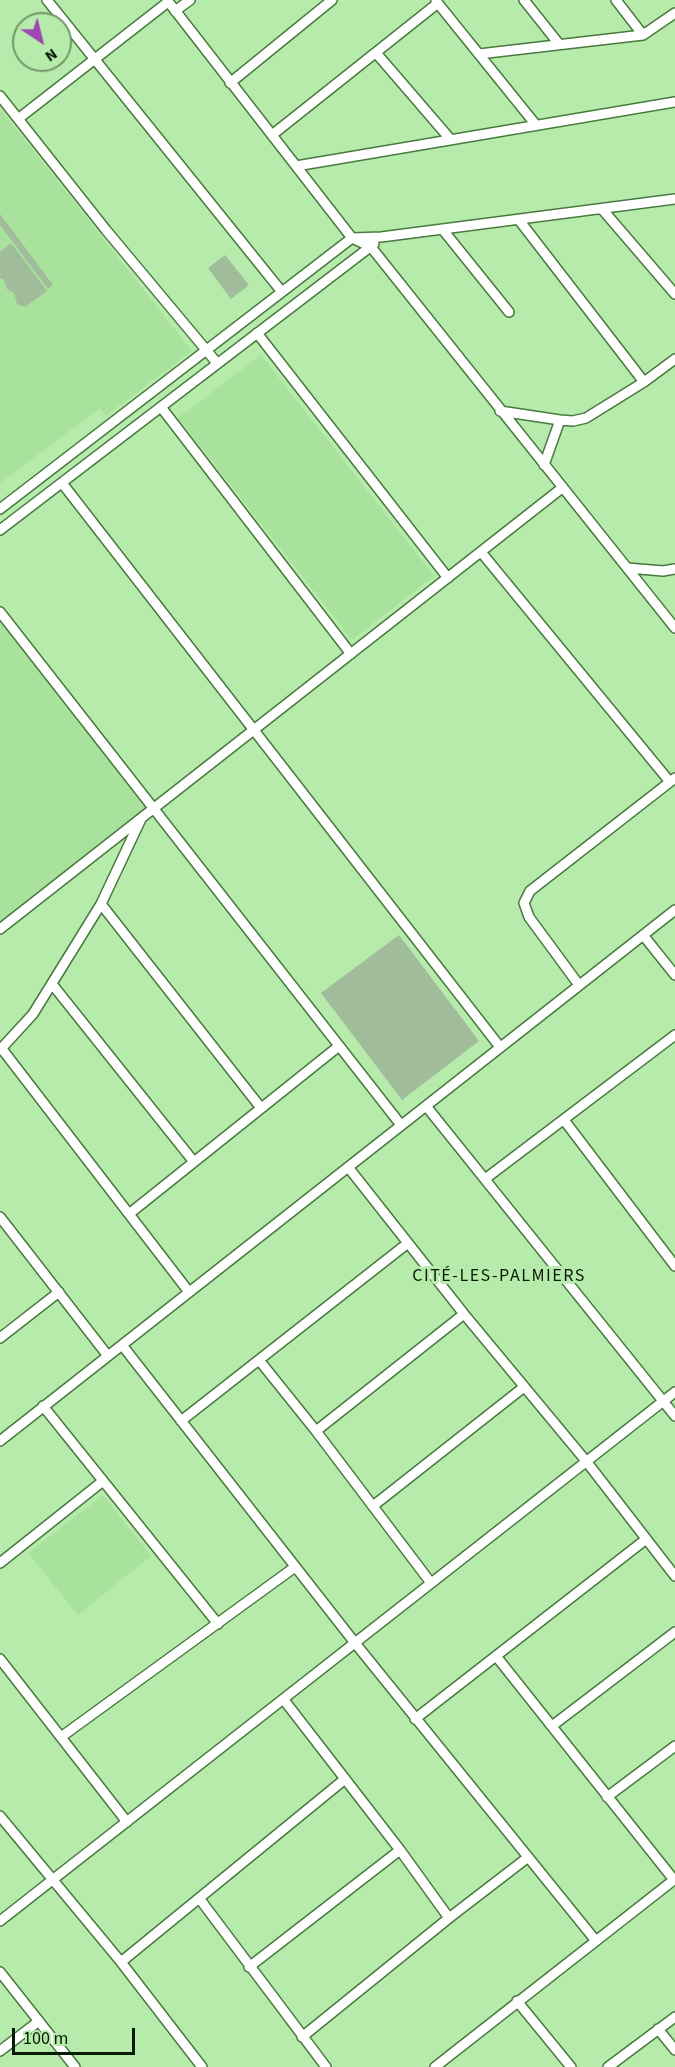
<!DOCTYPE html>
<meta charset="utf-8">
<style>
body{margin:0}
#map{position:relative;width:675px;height:2067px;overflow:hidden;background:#b7ebac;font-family:"Source Sans 3",sans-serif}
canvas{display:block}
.north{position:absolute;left:12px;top:12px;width:60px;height:60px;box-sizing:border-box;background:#b7ebac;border:2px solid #719769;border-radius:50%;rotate:145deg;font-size:16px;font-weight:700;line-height:24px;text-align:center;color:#071a04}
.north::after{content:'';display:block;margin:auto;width:21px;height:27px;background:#9e46b1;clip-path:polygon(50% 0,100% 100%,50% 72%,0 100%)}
.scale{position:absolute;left:12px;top:2028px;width:123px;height:27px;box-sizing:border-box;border:3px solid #071a04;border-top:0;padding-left:8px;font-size:18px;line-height:21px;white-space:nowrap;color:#071a04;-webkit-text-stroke:4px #b7ebac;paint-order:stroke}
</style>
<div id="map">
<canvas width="675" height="2067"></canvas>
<div class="north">N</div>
<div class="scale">100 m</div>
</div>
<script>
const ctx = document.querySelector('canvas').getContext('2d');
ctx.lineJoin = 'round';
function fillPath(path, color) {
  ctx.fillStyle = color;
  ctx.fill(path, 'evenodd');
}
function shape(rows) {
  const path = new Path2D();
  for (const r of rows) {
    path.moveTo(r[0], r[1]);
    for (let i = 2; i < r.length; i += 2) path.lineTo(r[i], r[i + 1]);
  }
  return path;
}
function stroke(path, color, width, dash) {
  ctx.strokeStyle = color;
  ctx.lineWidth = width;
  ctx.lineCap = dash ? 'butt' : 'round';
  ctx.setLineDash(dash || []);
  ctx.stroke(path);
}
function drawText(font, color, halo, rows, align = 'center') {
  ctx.font = font + ' "Source Sans 3",sans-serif';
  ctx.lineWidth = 6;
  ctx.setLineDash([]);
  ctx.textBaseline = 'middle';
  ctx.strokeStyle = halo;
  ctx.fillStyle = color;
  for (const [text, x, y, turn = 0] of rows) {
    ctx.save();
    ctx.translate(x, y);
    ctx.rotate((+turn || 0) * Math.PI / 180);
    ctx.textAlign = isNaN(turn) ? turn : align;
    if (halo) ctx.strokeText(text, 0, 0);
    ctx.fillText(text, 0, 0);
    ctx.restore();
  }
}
const built = shape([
 [0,108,192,351,106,416,100,408,0,483],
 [261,355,434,576,352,640,178,418],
 [0,618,148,808,0,923],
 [103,1495,151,1556,78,1615,28,1553]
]);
const green = shape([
 [0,214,53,285,48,289,0,225],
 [11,243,47,291,25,307,17,304,14,293,7,289,4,280,0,278,0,252],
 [225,255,249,285,231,299,208,268],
 [399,935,479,1041,402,1100,321,993]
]);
const minor = shape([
 [47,0,282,292],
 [167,0,352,238,371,247,675,628],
 [524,0,559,44],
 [616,0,643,35],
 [436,1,536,125],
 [175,11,190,0],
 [377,54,451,140],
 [479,54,643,35,675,13],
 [230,83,332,0],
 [0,96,106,230,217,363],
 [18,119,168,2],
 [272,135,438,3],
 [296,166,675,102],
 [602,209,675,294],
 [519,220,644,382],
 [443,230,509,312],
 [257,333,448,578],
 [161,407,351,654],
 [500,411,560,420,573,421,586,418,644,382,675,359],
 [544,465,560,420],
 [62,483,500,1047],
 [0,509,352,238,381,237,675,199],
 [0,530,374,244],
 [481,552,670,782],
 [627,568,663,571,675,569],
 [0,612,401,1125],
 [101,904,261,1108],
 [0,929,562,488],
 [643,935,675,975],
 [52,984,194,1162],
 [579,985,529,917,524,903,530,891,675,778],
 [2,1049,189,1292],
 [0,1050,33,1014,101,904,141,819],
 [426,1106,675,1416],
 [564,1120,675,1266],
 [348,1167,464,1314,586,1461,675,1576],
 [485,1179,675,1035],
 [129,1214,339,1046],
 [0,1217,108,1356],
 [0,1338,59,1292],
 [122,1345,355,1643,596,1941],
 [259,1360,316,1431,431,1583],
 [43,1406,218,1624],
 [181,1421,408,1243],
 [316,1431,464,1314],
 [0,1441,675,910],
 [373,1506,524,1387],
 [0,1563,103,1481],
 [496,1656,674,1880],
 [0,1659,127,1822],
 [284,1700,400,1850,449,1918],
 [415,1719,645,1540],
 [552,1726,675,1632],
 [61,1737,295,1567],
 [607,1797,675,1746],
 [0,1816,121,1962,202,2067],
 [199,1898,326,2067],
 [0,1921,675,1392],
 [121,1962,345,1779],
 [249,1967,400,1850],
 [0,1972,75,2067],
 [517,2001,571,2067],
 [658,2029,675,2050],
 [302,2037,449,1918,527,1858],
 [0,2051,39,2021],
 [435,2067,675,1879],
 [608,2067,675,2017]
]);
const quarterNames = [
 ["CITÉ-LES-PALMIERS",499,1277]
];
fillPath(built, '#a8e29c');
fillPath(green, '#a0bc9a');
stroke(minor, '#49793f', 12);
stroke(minor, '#fff', 9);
ctx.letterSpacing = '1.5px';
drawText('18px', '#071a04', '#b7ebac', quarterNames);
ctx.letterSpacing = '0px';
</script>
